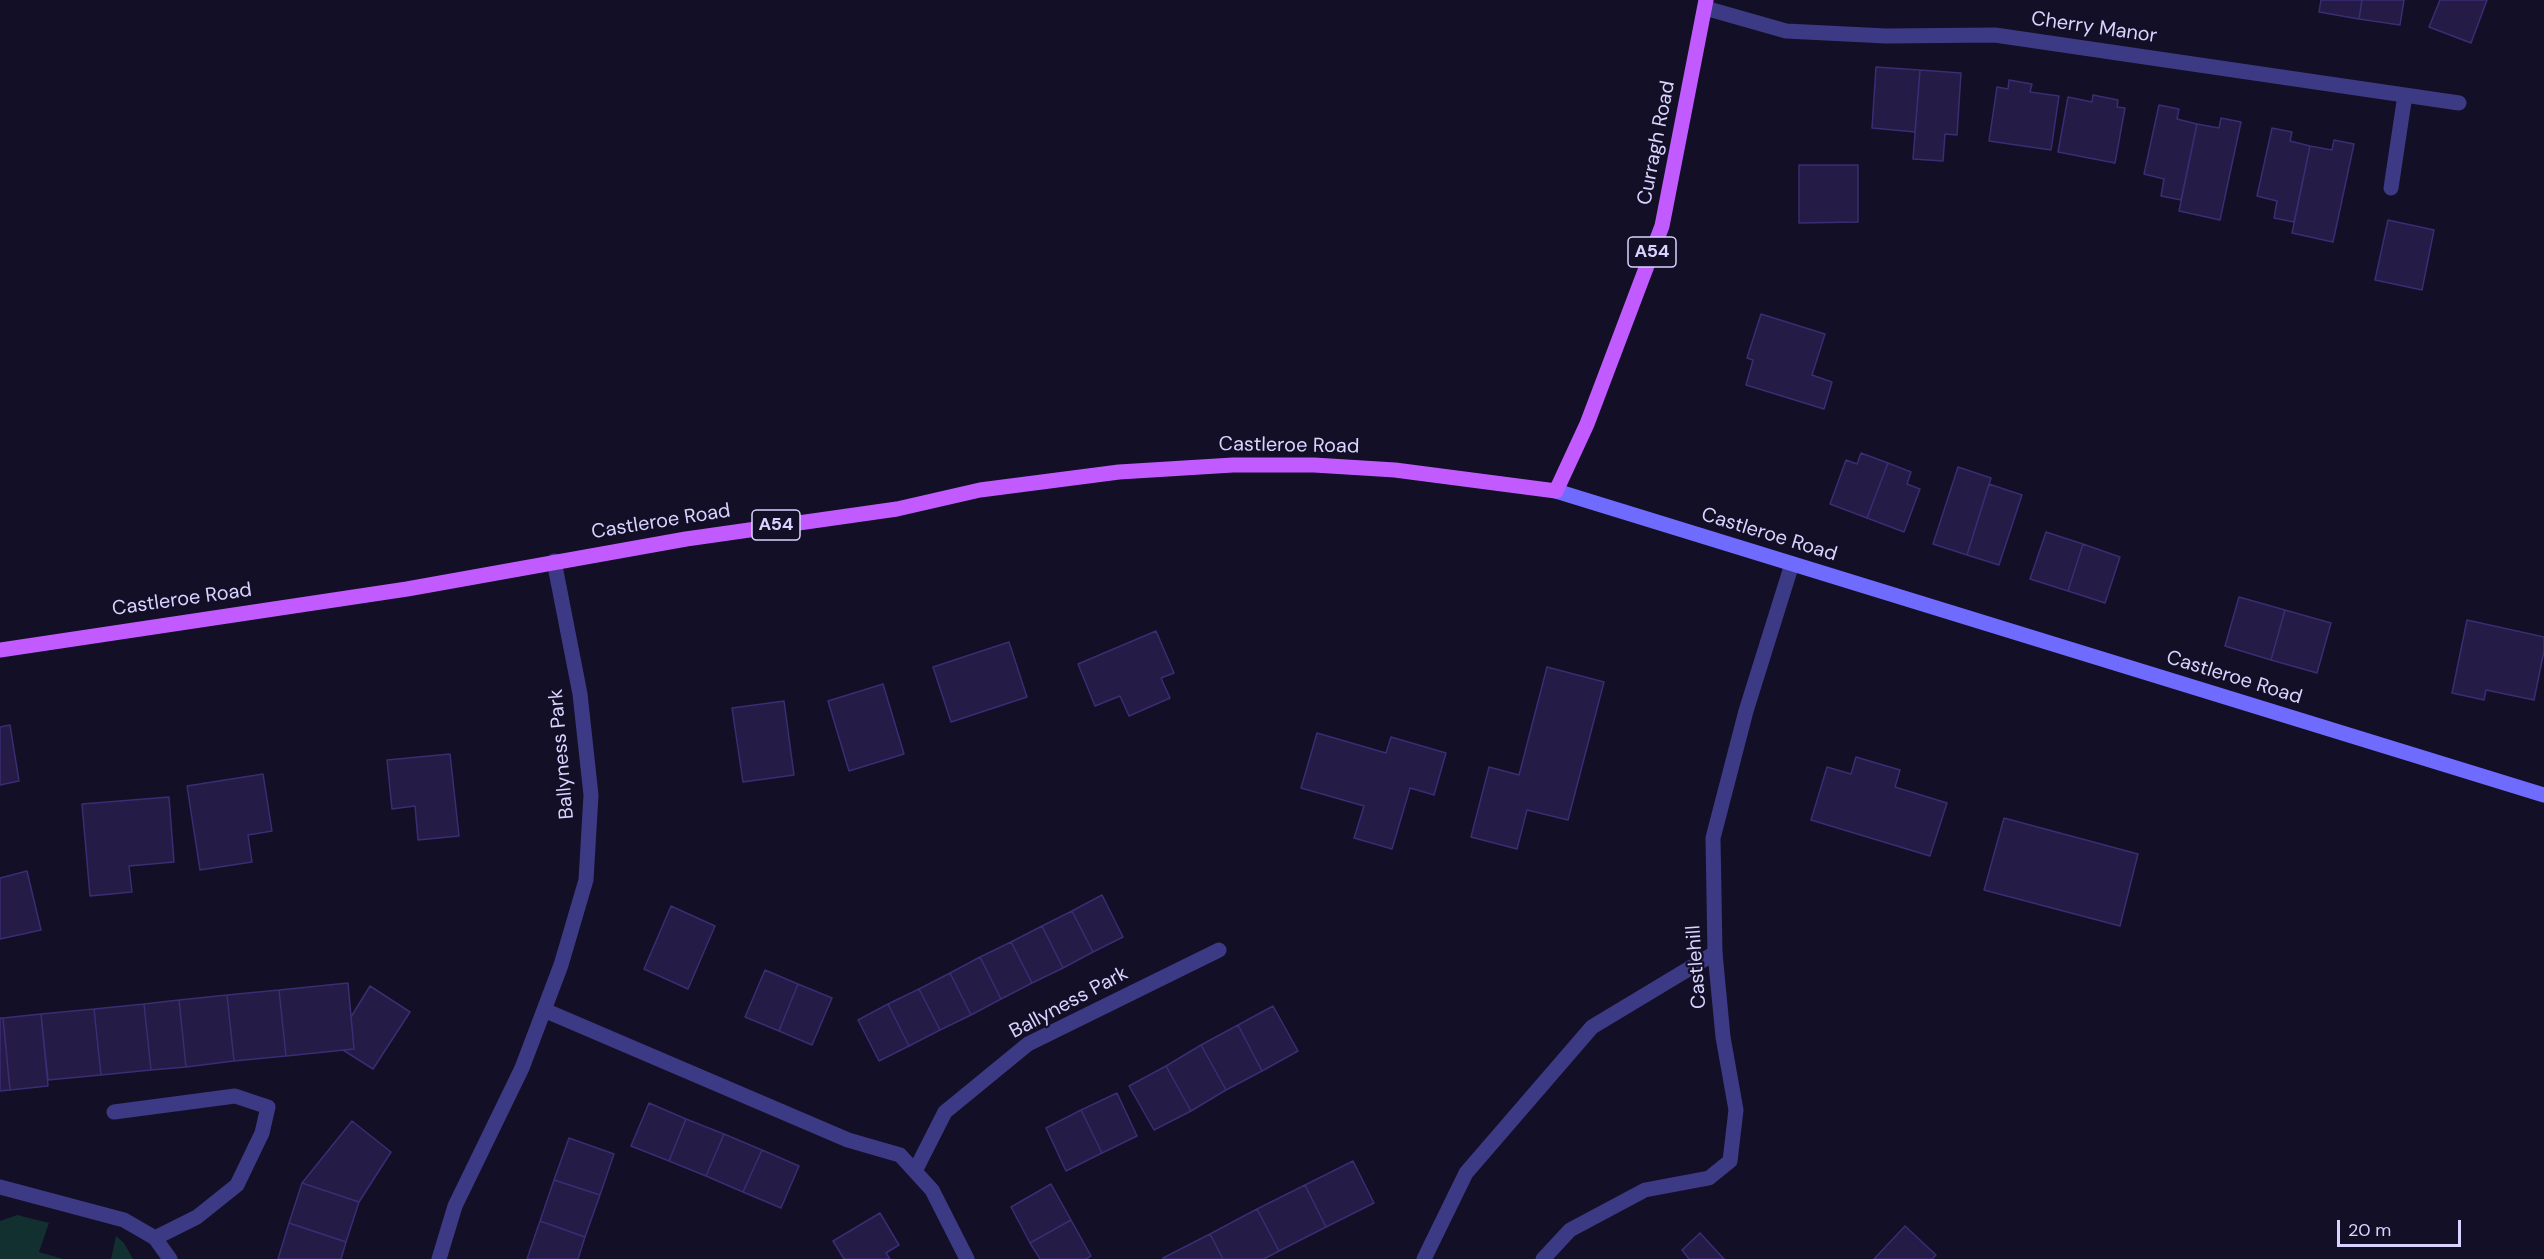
<!DOCTYPE html>
<style>
body{margin:0}
#map{position:relative;width:2544px;height:1259px;overflow:hidden;background:#130f26;font-family:"DM Sans",sans-serif}
canvas{display:block}
.scale{position:absolute;left:2337px;top:1220px;width:124px;height:27px;box-sizing:border-box;border:3px solid #d9d4ff;border-top:0;padding-left:8px;font-size:18px;line-height:21px;white-space:nowrap;color:#d9d4ff;-webkit-text-stroke:4px #130f26;paint-order:stroke}
</style>
<div id="map">
<canvas width="2544" height="1259"></canvas>
<div class="scale">20 m</div>
</div>
<script>
const ctx = document.querySelector('canvas').getContext('2d');
ctx.lineJoin = 'round';
function fillPath(path, color) {
  ctx.fillStyle = color;
  ctx.fill(path, 'evenodd');
}
function shape(rows) {
  const path = new Path2D();
  for (const r of rows) {
    path.moveTo(r[0], r[1]);
    for (let i = 2; i < r.length; i += 2) path.lineTo(r[i], r[i + 1]);
  }
  return path;
}
function stroke(path, color, width, dash) {
  ctx.strokeStyle = color;
  ctx.lineWidth = width;
  ctx.lineCap = dash ? 'butt' : 'round';
  ctx.setLineDash(dash || []);
  ctx.stroke(path);
}
function drawText(font, color, halo, rows, align = 'center') {
  ctx.font = font + ' "DM Sans",sans-serif';
  ctx.lineWidth = 4.5;
  ctx.setLineDash([]);
  ctx.textBaseline = 'middle';
  ctx.strokeStyle = halo;
  ctx.fillStyle = color;
  for (const [text, x, y, turn = 0] of rows) {
    ctx.save();
    ctx.translate(x, y);
    ctx.rotate((+turn || 0) * Math.PI / 180);
    ctx.textAlign = isNaN(turn) ? turn : align;
    if (halo) ctx.strokeText(text, 0, 0);
    ctx.fillText(text, 0, 0);
    ctx.restore();
  }
}
const green = shape([
 [17,1215,49,1223,39,1252,63,1259,0,1259,0,1221],
 [116,1236,124,1243,133,1259,111,1259]
]);
const building = shape([
 [2321,0,2362,0,2359,19,2319,12,2321,0],
 [2362,0,2404,0,2400,25,2359,19,2362,0],
 [2440,0,2487,0,2471,43,2429,27,2440,0],
 [1876,67,1920,70,1915,132,1872,128,1876,67],
 [1920,70,1961,73,1957,135,1945,134,1943,161,1913,159,1920,70],
 [2009,80,2032,84,2030,92,2059,96,2051,150,1989,141,1997,87,2008,89,2009,80],
 [2093,95,2118,100,2117,107,2125,108,2115,163,2058,152,2068,97,2092,102,2093,95],
 [2159,105,2179,109,2177,119,2197,124,2181,200,2161,196,2164,179,2144,174,2159,105],
 [2221,118,2241,122,2220,220,2179,211,2197,124,2219,128,2221,118],
 [2272,128,2292,132,2290,141,2310,146,2294,222,2274,218,2277,201,2257,196,2272,128],
 [2334,140,2354,144,2333,242,2292,233,2310,146,2332,150,2334,140],
 [1799,165,1858,165,1858,222,1799,223,1799,165],
 [2388,220,2434,230,2422,290,2375,280,2388,220],
 [1761,314,1825,334,1812,375,1832,382,1824,409,1746,385,1753,360,1747,358,1761,314],
 [1861,453,1888,463,1867,518,1830,504,1846,460,1857,464,1861,453],
 [1888,463,1911,472,1907,484,1920,489,1904,532,1867,518,1888,463],
 [1958,467,1991,478,1967,555,1933,544,1958,467],
 [1989,484,2022,495,1999,565,1967,555,1989,484],
 [2046,532,2083,544,2068,591,2030,579,2046,532],
 [2083,544,2120,557,2105,603,2068,591,2083,544],
 [2239,597,2285,610,2271,660,2225,646,2239,597],
 [2285,610,2331,623,2317,673,2271,660,2285,610],
 [2467,620,2544,637,2544,651,2534,700,2486,690,2484,700,2452,693,2467,620],
 [1156,631,1174,673,1161,678,1170,698,1129,716,1120,696,1095,706,1078,664,1156,631],
 [1009,642,1027,697,951,722,933,667,1009,642],
 [1547,667,1604,682,1568,820,1527,810,1517,849,1471,837,1489,767,1519,775,1547,667],
 [883,684,904,754,849,771,828,701,883,684],
 [784,701,794,775,743,782,732,708,784,701],
 [10,725,19,781,0,785,0,727,10,725],
 [1317,733,1386,753,1391,737,1446,753,1434,795,1410,788,1392,849,1354,838,1364,806,1301,788,1317,733],
 [450,754,459,836,418,840,415,806,392,809,387,760,450,754],
 [1856,757,1900,770,1895,787,1947,803,1930,856,1811,820,1827,767,1851,774,1856,757],
 [263,774,272,831,248,835,252,862,200,870,187,786,263,774],
 [169,797,174,862,129,866,132,892,90,896,82,804,169,797],
 [2004,818,2138,854,2120,926,1984,890,2004,818],
 [27,871,41,930,0,939,0,878,27,871],
 [1102,895,1123,937,1093,952,1072,911,1102,895],
 [671,906,715,926,688,989,644,969,671,906],
 [1072,911,1093,952,1063,968,1042,926,1072,911],
 [1042,926,1063,968,1032,983,1011,942,1042,926],
 [1011,942,1032,983,1001,999,980,957,1011,942],
 [980,957,1001,999,971,1015,950,973,980,957],
 [765,970,798,984,779,1031,745,1017,765,970],
 [950,973,971,1015,940,1030,919,989,950,973],
 [348,983,354,1049,286,1056,279,990,348,983],
 [798,984,832,998,812,1045,779,1031,798,984],
 [370,986,410,1012,373,1069,343,1050,354,1049,351,1017,370,986],
 [919,989,940,1030,909,1046,888,1004,919,989],
 [279,990,286,1056,234,1061,227,995,279,990],
 [227,995,234,1061,186,1067,179,1000,227,995],
 [179,1000,186,1067,151,1070,144,1004,179,1000],
 [144,1004,151,1070,101,1075,94,1009,144,1004],
 [888,1004,909,1046,879,1061,858,1020,888,1004],
 [1273,1006,1298,1051,1262,1071,1238,1025,1273,1006],
 [94,1009,101,1075,48,1080,41,1014,94,1009],
 [41,1014,48,1086,10,1090,3,1018,41,1014],
 [0,1018,3,1018,10,1090,0,1091,0,1018],
 [1238,1025,1262,1071,1226,1090,1201,1045,1238,1025],
 [1201,1045,1226,1090,1191,1111,1166,1066,1201,1045],
 [1166,1066,1191,1111,1154,1130,1129,1086,1166,1066],
 [1117,1093,1137,1136,1102,1153,1081,1110,1117,1093],
 [649,1103,686,1119,669,1161,631,1146,649,1103],
 [1081,1110,1102,1153,1066,1171,1046,1128,1081,1110],
 [686,1119,724,1134,706,1176,669,1161,686,1119],
 [352,1121,391,1152,359,1202,302,1183,352,1121],
 [724,1134,762,1150,743,1192,706,1176,724,1134],
 [569,1138,614,1154,600,1195,554,1180,569,1138],
 [762,1150,799,1166,781,1208,743,1192,762,1150],
 [1353,1161,1374,1203,1326,1227,1305,1185,1353,1161],
 [554,1180,600,1195,585,1237,540,1221,554,1180],
 [302,1183,359,1202,346,1242,289,1223,302,1183],
 [1051,1184,1071,1220,1030,1243,1011,1207,1051,1184],
 [1305,1185,1326,1227,1279,1251,1257,1209,1305,1185],
 [1257,1209,1279,1251,1264,1259,1223,1259,1210,1234,1257,1209],
 [880,1213,899,1245,886,1253,890,1259,844,1259,833,1241,880,1213],
 [1071,1220,1091,1256,1086,1259,1040,1259,1030,1243,1071,1220],
 [540,1221,585,1237,578,1259,527,1259,540,1221],
 [289,1223,346,1242,341,1259,278,1259,289,1223],
 [1905,1226,1936,1255,1932,1259,1874,1259,1905,1226],
 [1700,1233,1724,1259,1689,1259,1682,1250,1700,1233],
 [1210,1234,1223,1259,1163,1259,1163,1258,1210,1234]
]);
const lane = shape([
 [1424,1259,1466,1173,1592,1027,1715,953]
]);
const street = shape([
 [1705,8,1786,31,1886,36,1995,35,2459,103],
 [2391,188,2405,95],
 [544,1010,848,1140,900,1155,932,1190,967,1259],
 [114,1112,235,1096,268,1107,262,1133,237,1185,197,1217,155,1238],
 [915,1171,945,1112,1028,1044,1219,950],
 [0,1187,124,1220,155,1238,170,1259],
 [439,1259,455,1206,522,1068,544,1010,561,965,586,880,591,795,580,694,554,561],
 [1543,1259,1570,1230,1645,1190,1709,1178,1730,1161,1736,1110,1723,1037,1715,953,1713,838,1746,711,1792,564]
]);
const secondary = shape([
 [1556,491,2544,795]
]);
const primary = shape([
 [0,650,407,589,686,539,897,509,980,490,1119,472,1233,465,1314,465,1395,470,1556,491,1587,424,1662,226,1706,0]
]);
const shields = [
 [1652,252,48],
 [776,525,48]
];
const shieldNames = [
 ["A54",1652,252],
 ["A54",776,525]
];
const streetNames = [
 ["Cherry Manor",2094,28,8],
 ["Curragh Road",1657,143,-79],
 ["Castleroe Road",1289,446,1],
 ["Castleroe Road",661,522,-9],
 ["Castleroe Road",1769,535,17],
 ["Castleroe Road",182,600,-8],
 ["Castleroe Road",2234,678,17],
 ["Ballyness Park",562,754,-95],
 ["Castlehill",1697,967,-94],
 ["Ballyness Park",1069,1003,-28]
];
fillPath(green, '#12302f');
fillPath(building, '#241b47');
stroke(building, '#3b2d73', 1.5);
stroke(lane, '#3d3a85', 15);
stroke(street, '#3d3a85', 15);
stroke(secondary, '#6f6bff', 15);
stroke(primary, '#c25bff', 15);
for (const [x, y, w] of shields) {
  const box = new Path2D();
  box.roundRect(x - w / 2, y - 15, w, 30, 4.5);
  ctx.fillStyle = '#130f26';
  ctx.fill(box);
  stroke(box, '#d9d4ff', 1.5);
}
drawText('bold 18px', '#d9d4ff', null, shieldNames);
drawText('20px', '#d9d4ff', '#130f26', streetNames);
</script>
